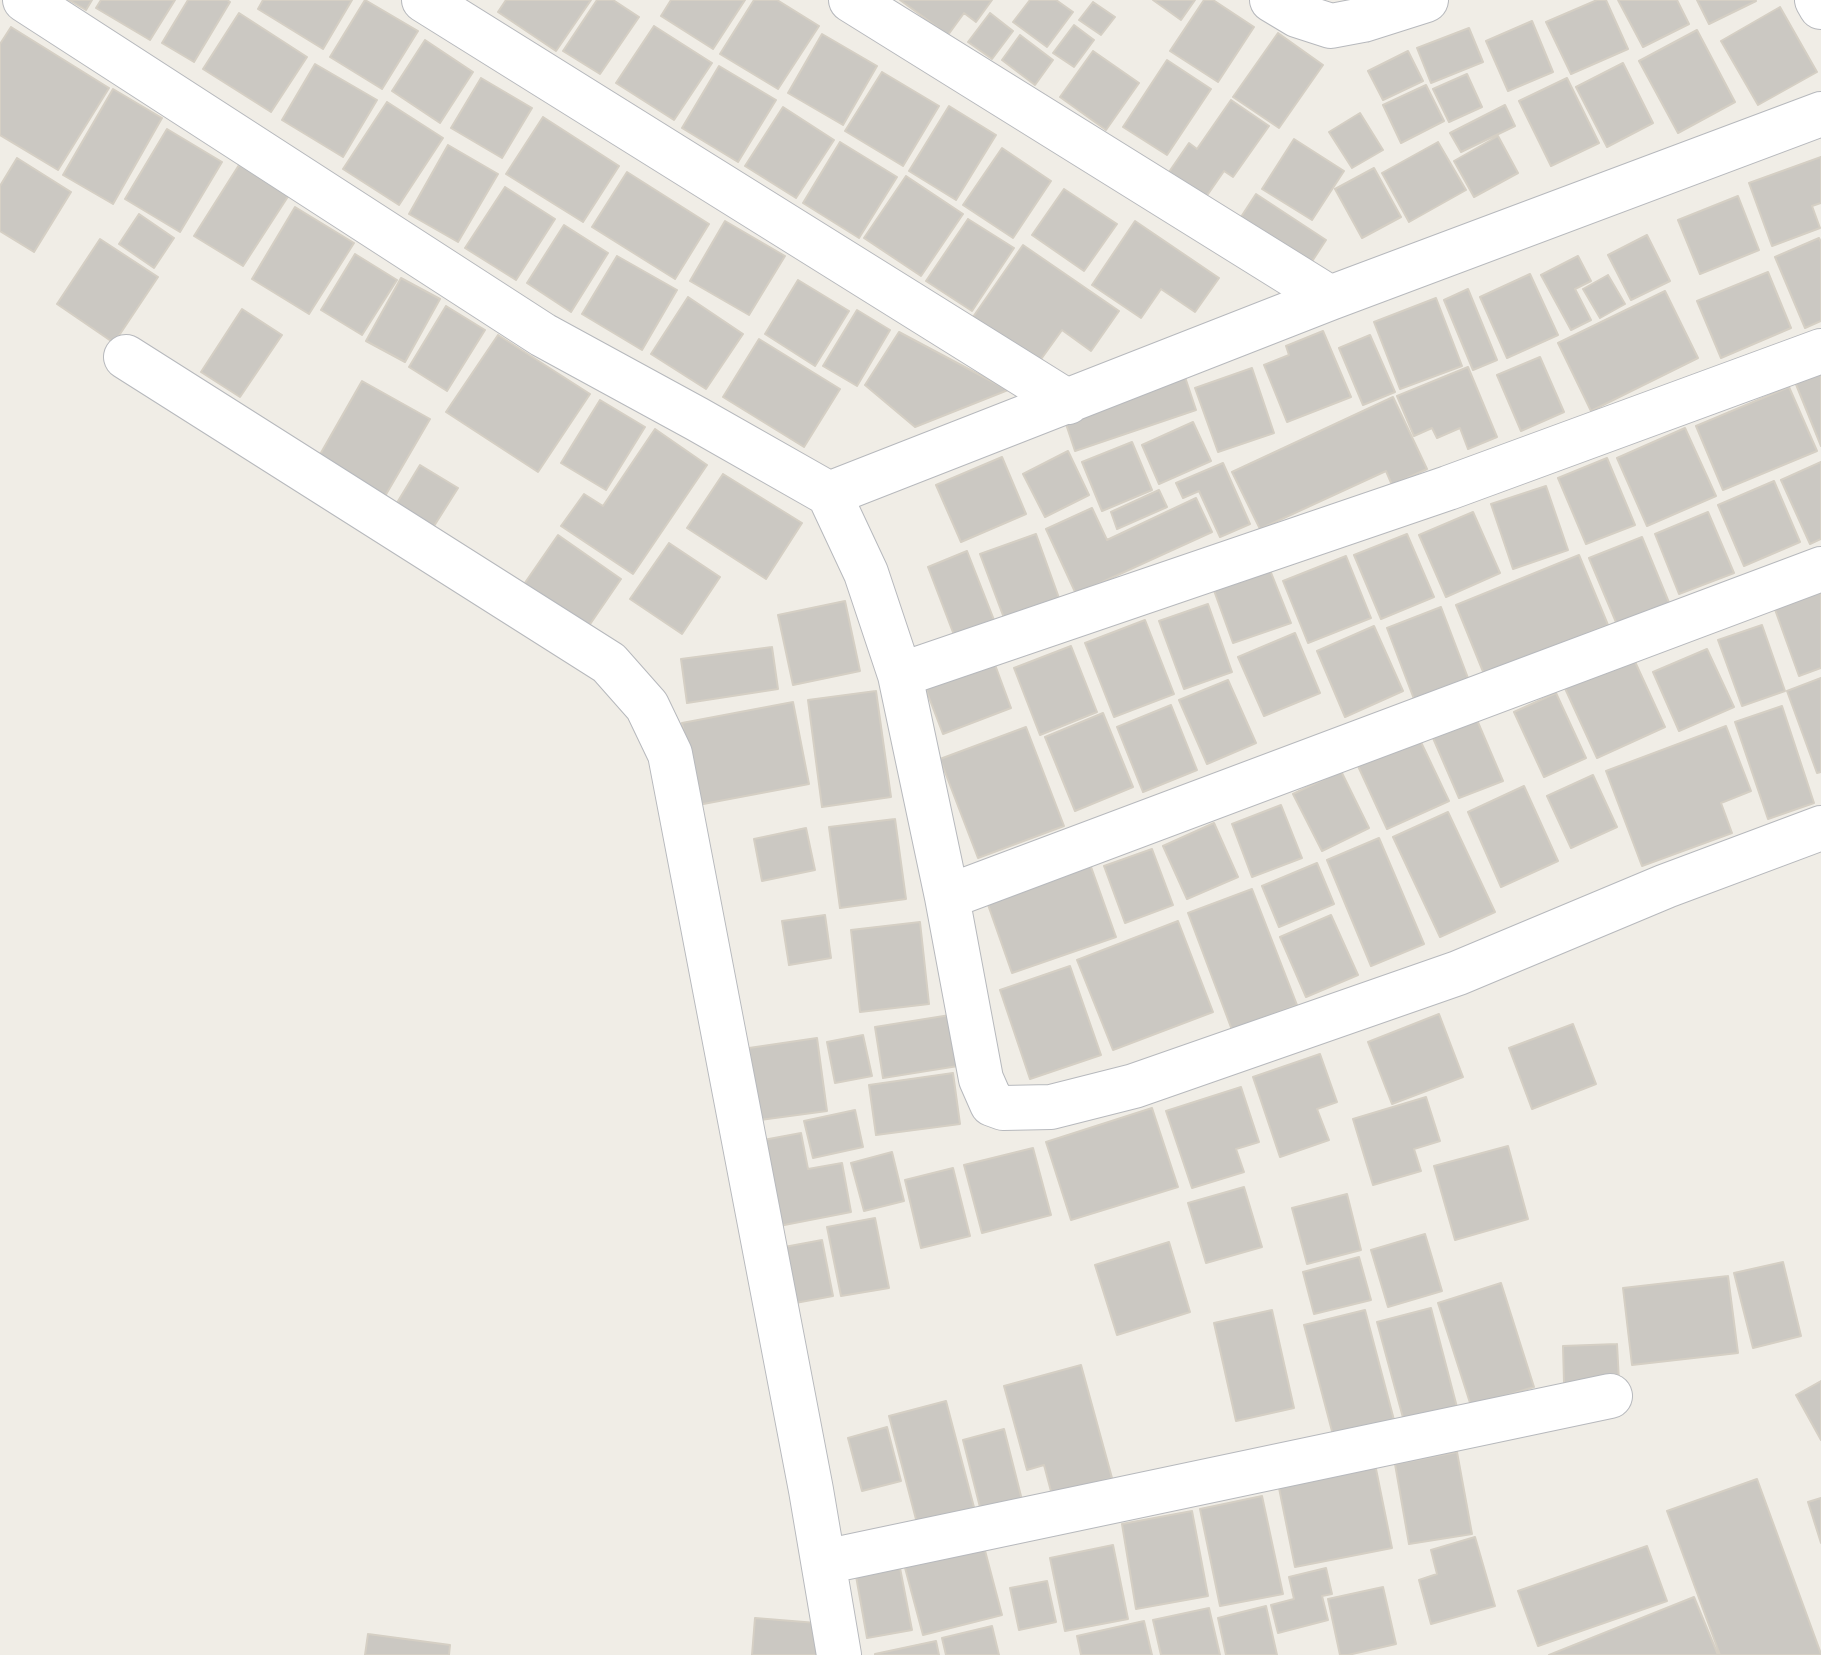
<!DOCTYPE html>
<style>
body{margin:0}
canvas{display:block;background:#f0ede6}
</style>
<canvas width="1821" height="1655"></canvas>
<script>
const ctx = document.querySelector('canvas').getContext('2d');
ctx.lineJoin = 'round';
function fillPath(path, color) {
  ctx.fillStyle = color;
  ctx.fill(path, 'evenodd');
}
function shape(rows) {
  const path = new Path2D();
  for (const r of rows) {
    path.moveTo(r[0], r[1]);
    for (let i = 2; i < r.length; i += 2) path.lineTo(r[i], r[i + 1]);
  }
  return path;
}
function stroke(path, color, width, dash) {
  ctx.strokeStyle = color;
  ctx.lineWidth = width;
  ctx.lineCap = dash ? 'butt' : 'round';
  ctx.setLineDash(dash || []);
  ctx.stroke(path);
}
const building = shape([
 [69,0,92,0,86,10,69,0],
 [101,0,175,0,150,40,96,8,101,0],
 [188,0,227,0,230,2,194,62,162,43,188,0],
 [263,0,352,0,323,49,258,9,263,0],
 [365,0,418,31,382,89,330,57,365,0],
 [506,0,591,0,556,51,498,12,506,0],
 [597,0,613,0,639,17,600,74,563,51,597,0],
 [671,0,745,0,713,49,661,16,671,0],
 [754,0,777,0,819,26,778,89,720,54,754,0],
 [900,0,992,0,976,22,964,13,948,35,900,0],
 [1030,0,1056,0,1073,12,1047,47,1013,22,1030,0],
 [1153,0,1195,0,1181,20,1153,0],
 [1204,0,1213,0,1254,27,1218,82,1170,51,1204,0],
 [1597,0,1606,0,1628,49,1571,74,1546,22,1597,0],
 [1618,0,1677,0,1689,24,1643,47,1618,0],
 [1697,0,1755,0,1756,1,1709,24,1697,0],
 [1093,2,1115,17,1101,35,1079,20,1093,2],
 [1780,7,1817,72,1758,105,1721,41,1780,7],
 [239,13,307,57,271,112,203,69,239,13],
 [990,13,1013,31,992,59,968,42,990,13],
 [1532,21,1553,72,1508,91,1486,41,1532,21],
 [1074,25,1094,40,1074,67,1053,53,1074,25],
 [654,26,712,63,674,120,616,83,654,26],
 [11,27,109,88,58,170,0,135,0,44,11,27],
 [1469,28,1483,62,1431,83,1417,48,1469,28],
 [1697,30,1735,102,1678,133,1639,61,1697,30],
 [1278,33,1323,65,1279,128,1233,97,1278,33],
 [822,34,877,66,843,125,788,93,822,34],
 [1020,35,1053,60,1035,85,1002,60,1020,35],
 [425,40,473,72,440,123,392,91,425,40],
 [1093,51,1139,83,1106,130,1060,97,1093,51],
 [1408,51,1423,81,1383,100,1368,71,1408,51],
 [1167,60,1211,89,1167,155,1123,127,1167,60],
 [1623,63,1653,123,1607,147,1576,87,1623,63],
 [315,64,377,100,343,157,282,120,315,64],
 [719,66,776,100,738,162,682,128,719,66],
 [882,72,939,106,903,166,845,131,882,72],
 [1467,74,1482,107,1449,122,1433,89,1467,74],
 [481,78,532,108,502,158,451,128,481,78],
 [1567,78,1599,143,1551,166,1519,101,1567,78],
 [1426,85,1444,121,1401,143,1383,105,1426,85],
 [113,89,162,118,113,204,63,175,113,89],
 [1231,100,1269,126,1233,177,1224,171,1206,197,1169,172,1189,143,1197,149,1231,100],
 [387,102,443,138,399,205,343,169,387,102],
 [1505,105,1515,126,1461,152,1450,133,1505,105],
 [949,106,996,135,956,200,909,171,949,106],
 [783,107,834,140,796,198,745,166,783,107],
 [1360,113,1383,150,1352,168,1329,132,1360,113],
 [543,117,619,166,583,222,506,174,543,117],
 [167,129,222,162,180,232,125,199,167,129],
 [1498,136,1518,173,1474,197,1454,161,1498,136],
 [1294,139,1344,171,1312,220,1262,189,1294,139],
 [840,142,897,177,859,238,803,203,840,142],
 [1438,142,1466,190,1409,222,1382,173,1438,142],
 [448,145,498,174,458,242,409,214,448,145],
 [1002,148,1051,181,1013,238,963,205,1002,148],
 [1821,157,1821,203,1812,206,1820,228,1772,246,1749,183,1821,157],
 [17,158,71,192,34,252,0,231,0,186,17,158],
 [239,165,289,195,243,266,194,236,239,165],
 [1374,168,1401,217,1362,238,1335,189,1374,168],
 [627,172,709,224,675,279,592,227,627,172],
 [906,176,963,214,921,276,864,238,906,176],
 [505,187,555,219,516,280,465,248,505,187],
 [1064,189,1117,224,1084,271,1032,235,1064,189],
 [1256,194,1326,240,1309,266,1239,220,1256,194],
 [1738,196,1759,250,1700,274,1678,220,1738,196],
 [295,207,354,243,309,314,252,279,295,207],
 [139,214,174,238,154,268,119,244,139,214],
 [968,219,1014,248,972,311,926,281,968,219],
 [725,221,785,256,749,315,690,281,725,221],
 [1135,221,1219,278,1195,312,1161,289,1141,318,1092,285,1135,221],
 [564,225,608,253,571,312,527,283,564,225],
 [1647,235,1670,281,1631,300,1608,255,1647,235],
 [1819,238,1821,242,1821,321,1805,328,1775,257,1819,238],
 [100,239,158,277,114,343,57,304,100,239],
 [1023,245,1119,311,1091,351,1062,330,1039,362,973,317,1023,245],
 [355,254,397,280,362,335,321,310,355,254],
 [617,256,677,290,642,350,582,314,617,256],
 [1578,256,1591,281,1575,289,1591,320,1571,330,1541,275,1578,256],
 [1768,272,1791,328,1721,358,1697,301,1768,272],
 [1530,274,1558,335,1507,358,1480,297,1530,274],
 [1608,275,1625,304,1600,318,1583,289,1608,275],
 [401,278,440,299,405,362,366,341,401,278],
 [798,280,849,311,815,366,765,334,798,280],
 [1468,289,1497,360,1473,370,1444,300,1468,289],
 [1665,291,1698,358,1591,411,1558,343,1665,291],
 [688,297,743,334,706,389,651,354,688,297],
 [1436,298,1462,366,1400,389,1374,322,1436,298],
 [446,306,485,330,447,391,409,367,446,306],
 [242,309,282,335,240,397,201,372,242,309],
 [857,310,890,330,857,386,823,366,857,310],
 [1323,331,1351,397,1287,422,1264,365,1289,355,1286,346,1323,331],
 [899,332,1008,390,915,427,865,385,899,332],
 [498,335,590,394,538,472,446,412,498,335],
 [1370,335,1395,392,1363,405,1339,348,1370,335],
 [759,339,840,389,804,447,723,397,759,339],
 [1540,357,1564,412,1521,431,1497,375,1540,357],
 [1821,366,1821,446,1793,377,1821,366],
 [1468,367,1497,437,1468,449,1460,428,1437,438,1432,428,1414,436,1397,396,1468,367],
 [1252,368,1274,433,1218,452,1195,388,1252,368],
 [1184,374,1196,410,1075,451,1063,415,1184,374],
 [362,381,430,419,381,503,314,465,362,381],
 [1789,387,1817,451,1723,490,1696,426,1789,387],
 [1393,397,1427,469,1392,485,1386,471,1260,529,1232,472,1393,397],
 [600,400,645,427,606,490,561,463,600,400],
 [1193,422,1211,461,1159,484,1142,445,1193,422],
 [1685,428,1716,496,1647,526,1617,458,1685,428],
 [655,429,707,465,633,574,561,526,584,494,603,506,655,429],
 [1132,442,1152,490,1102,511,1082,462,1132,442],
 [1068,451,1089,495,1045,517,1023,474,1068,451],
 [1002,457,1026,514,961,542,936,485,1002,457],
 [1607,458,1635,525,1586,544,1558,478,1607,458],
 [1821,462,1821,539,1810,544,1781,480,1821,462],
 [1223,463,1250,524,1220,537,1199,491,1183,498,1176,483,1223,463],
 [420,465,458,488,429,534,392,511,420,465],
 [723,474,802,523,766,579,687,528,723,474],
 [1774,481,1800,542,1744,566,1718,505,1774,481],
 [1546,486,1568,550,1513,569,1491,504,1546,486],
 [1159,490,1167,507,1117,529,1111,512,1159,490],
 [1196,498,1212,532,1076,594,1046,529,1092,508,1107,540,1196,498],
 [1473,512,1500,573,1446,597,1419,535,1473,512],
 [1708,512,1734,573,1679,594,1655,534,1708,512],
 [1036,534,1059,598,1004,618,980,554,1036,534],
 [1407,534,1434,597,1381,619,1354,555,1407,534],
 [558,535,621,579,584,633,520,590,558,535],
 [1642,537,1670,605,1618,627,1589,558,1642,537],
 [669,543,720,577,682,634,630,599,669,543],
 [967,551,994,620,954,635,928,567,967,551],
 [1579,555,1608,625,1484,674,1456,605,1579,555],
 [1346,556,1371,618,1308,643,1283,581,1346,556],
 [1268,565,1291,623,1233,643,1212,585,1268,565],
 [1821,588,1821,668,1799,676,1773,604,1821,588],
 [845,601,860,671,793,685,778,615,845,601],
 [1208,604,1232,672,1184,689,1159,621,1208,604],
 [1441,607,1468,678,1414,699,1387,628,1441,607],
 [1145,620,1174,694,1114,717,1085,643,1145,620],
 [1762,625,1785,691,1742,706,1718,640,1762,625],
 [1374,626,1403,691,1345,717,1317,651,1374,626],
 [1295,633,1320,693,1264,716,1238,657,1295,633],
 [1071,646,1097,712,1040,735,1014,668,1071,646],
 [772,647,778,689,687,703,681,659,772,647],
 [1707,649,1734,707,1679,731,1653,672,1707,649],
 [1631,653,1665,727,1597,758,1563,684,1631,653],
 [994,662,1011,708,943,734,925,687,994,662],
 [1821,678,1821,772,1817,773,1787,691,1821,678],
 [1228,680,1256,743,1207,764,1179,700,1228,680],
 [876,691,891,797,822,807,808,700,876,691],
 [1556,693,1586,758,1544,777,1514,712,1556,693],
 [793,702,809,784,698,805,682,723,793,702],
 [1171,705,1197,770,1143,792,1117,727,1171,705],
 [1782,706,1814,803,1768,819,1735,722,1782,706],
 [1103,713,1133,787,1075,811,1045,737,1103,713],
 [1477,720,1503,781,1459,798,1433,738,1477,720],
 [1726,726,1751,791,1721,803,1732,833,1642,866,1606,771,1726,726],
 [1026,727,1064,826,978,858,940,759,1026,727],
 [1419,738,1449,801,1387,829,1358,766,1419,738],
 [1341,771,1369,828,1322,851,1293,794,1341,771],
 [1593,775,1617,827,1571,848,1547,796,1593,775],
 [1524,786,1558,861,1501,887,1468,812,1524,786],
 [1281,805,1302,858,1252,877,1232,824,1281,805],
 [1448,812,1495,912,1440,937,1393,837,1448,812],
 [895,819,906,899,840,908,829,827,895,819],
 [1214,823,1238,877,1187,899,1163,846,1214,823],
 [806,828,815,870,762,881,754,839,806,828],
 [1379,838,1424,944,1371,966,1327,860,1379,838],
 [1152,849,1173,905,1125,923,1104,866,1152,849],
 [1317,863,1334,904,1279,927,1262,886,1317,863],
 [1090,864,1116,937,1012,973,986,899,1090,864],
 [1252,889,1297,1005,1232,1030,1188,913,1252,889],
 [825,915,831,958,789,965,782,921,825,915],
 [1331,915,1358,975,1306,997,1280,937,1331,915],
 [1178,921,1213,1012,1113,1050,1077,960,1178,921],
 [920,922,929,1004,860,1012,851,930,920,922],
 [1070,966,1101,1055,1030,1079,1000,990,1070,966],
 [1439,1014,1463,1077,1392,1104,1368,1042,1439,1014],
 [950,1015,958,1066,883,1078,875,1027,950,1015],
 [1573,1024,1596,1084,1532,1109,1509,1048,1573,1024],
 [863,1035,872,1076,835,1083,827,1042,863,1035],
 [817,1038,827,1111,760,1120,749,1048,817,1038],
 [1320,1054,1337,1102,1317,1109,1329,1140,1280,1157,1253,1077,1320,1054],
 [953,1073,960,1124,876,1135,869,1085,953,1073],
 [1241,1087,1259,1142,1236,1149,1244,1172,1192,1188,1166,1111,1241,1087],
 [1426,1097,1440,1141,1414,1149,1421,1171,1373,1185,1353,1119,1426,1097],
 [1152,1108,1178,1187,1071,1220,1046,1142,1152,1108],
 [855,1110,863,1147,813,1158,804,1121,855,1110],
 [801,1133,808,1169,842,1163,851,1212,774,1227,758,1141,801,1133],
 [1508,1146,1528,1219,1455,1240,1434,1166,1508,1146],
 [1033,1148,1051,1215,982,1233,964,1165,1033,1148],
 [892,1152,904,1201,864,1211,851,1163,892,1152],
 [953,1168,970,1236,921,1248,905,1180,953,1168],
 [1244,1187,1262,1247,1206,1263,1188,1203,1244,1187],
 [1347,1194,1361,1250,1307,1264,1292,1208,1347,1194],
 [875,1218,889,1288,841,1296,827,1227,875,1218],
 [1425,1234,1442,1291,1388,1307,1371,1250,1425,1234],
 [822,1240,833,1296,790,1304,779,1248,822,1240],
 [1169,1242,1190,1312,1117,1335,1095,1265,1169,1242],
 [1359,1257,1371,1300,1314,1314,1303,1272,1359,1257],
 [1783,1262,1801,1336,1753,1348,1734,1273,1783,1262],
 [1728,1276,1738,1353,1632,1365,1623,1288,1728,1276],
 [1501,1283,1534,1387,1471,1406,1438,1303,1501,1283],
 [1431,1308,1458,1411,1405,1425,1377,1322,1431,1308],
 [1272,1310,1294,1408,1236,1421,1214,1323,1272,1310],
 [1365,1310,1394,1420,1333,1435,1304,1325,1365,1310],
 [1617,1344,1619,1381,1564,1383,1563,1346,1617,1344],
 [1081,1365,1112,1478,1052,1495,1044,1465,1027,1470,1004,1386,1081,1365],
 [1821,1381,1821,1440,1796,1395,1821,1381],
 [946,1401,975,1511,918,1527,889,1416,946,1401],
 [887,1427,901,1481,862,1491,848,1438,887,1427],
 [1004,1429,1024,1508,983,1519,963,1440,1004,1429],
 [1457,1452,1472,1534,1409,1544,1395,1464,1457,1452],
 [1375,1464,1392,1548,1295,1567,1278,1483,1375,1464],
 [1757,1479,1821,1654,1821,1655,1720,1655,1667,1511,1757,1479],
 [1262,1496,1283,1594,1220,1606,1200,1509,1262,1496],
 [1821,1498,1821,1543,1808,1502,1821,1498],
 [1192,1511,1208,1596,1136,1609,1122,1524,1192,1511],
 [1475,1537,1495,1606,1431,1624,1419,1580,1437,1574,1431,1550,1475,1537],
 [983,1543,1002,1615,923,1635,904,1564,983,1543],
 [1113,1545,1128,1619,1065,1631,1050,1558,1113,1545],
 [1647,1546,1667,1601,1538,1646,1518,1591,1647,1546],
 [900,1568,912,1630,867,1638,856,1576,900,1568],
 [1326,1568,1332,1594,1322,1596,1328,1620,1278,1633,1271,1605,1294,1599,1289,1577,1326,1568],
 [1047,1581,1056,1622,1019,1630,1010,1588,1047,1581],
 [1383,1587,1396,1644,1348,1655,1340,1655,1328,1599,1383,1587],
 [1694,1597,1718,1655,1549,1655,1694,1597],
 [1266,1606,1277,1655,1226,1655,1218,1618,1266,1606],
 [1209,1608,1220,1655,1161,1655,1153,1620,1209,1608],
 [755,1618,829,1624,827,1655,752,1655,755,1618],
 [1144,1621,1152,1655,1081,1655,1077,1636,1144,1621],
 [992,1626,999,1655,946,1655,942,1638,992,1626],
 [368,1634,450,1645,449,1655,365,1655,368,1634],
 [936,1641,939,1655,875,1655,875,1654,936,1641]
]);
const street = shape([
 [25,0,543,335,697,419,829,494,866,573,900,675,947,897,981,1079,992,1104,1003,1108,1051,1107,1134,1086,1458,973,1666,886,1821,828],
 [424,0,1068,402],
 [851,0,1330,298],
 [1272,0,1297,15,1331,26,1363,20,1426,0],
 [1817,0,1821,7],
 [126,357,609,663,647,706,670,754,811,1490,839,1655],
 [829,494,1330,298,1821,114],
 [900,675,1448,488,1821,351],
 [947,897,1821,569],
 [824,1562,1610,1396]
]);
fillPath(building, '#cbc8c2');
stroke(building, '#d5cfc4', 2);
stroke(street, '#b7b9bd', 46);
stroke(street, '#fff', 44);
</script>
